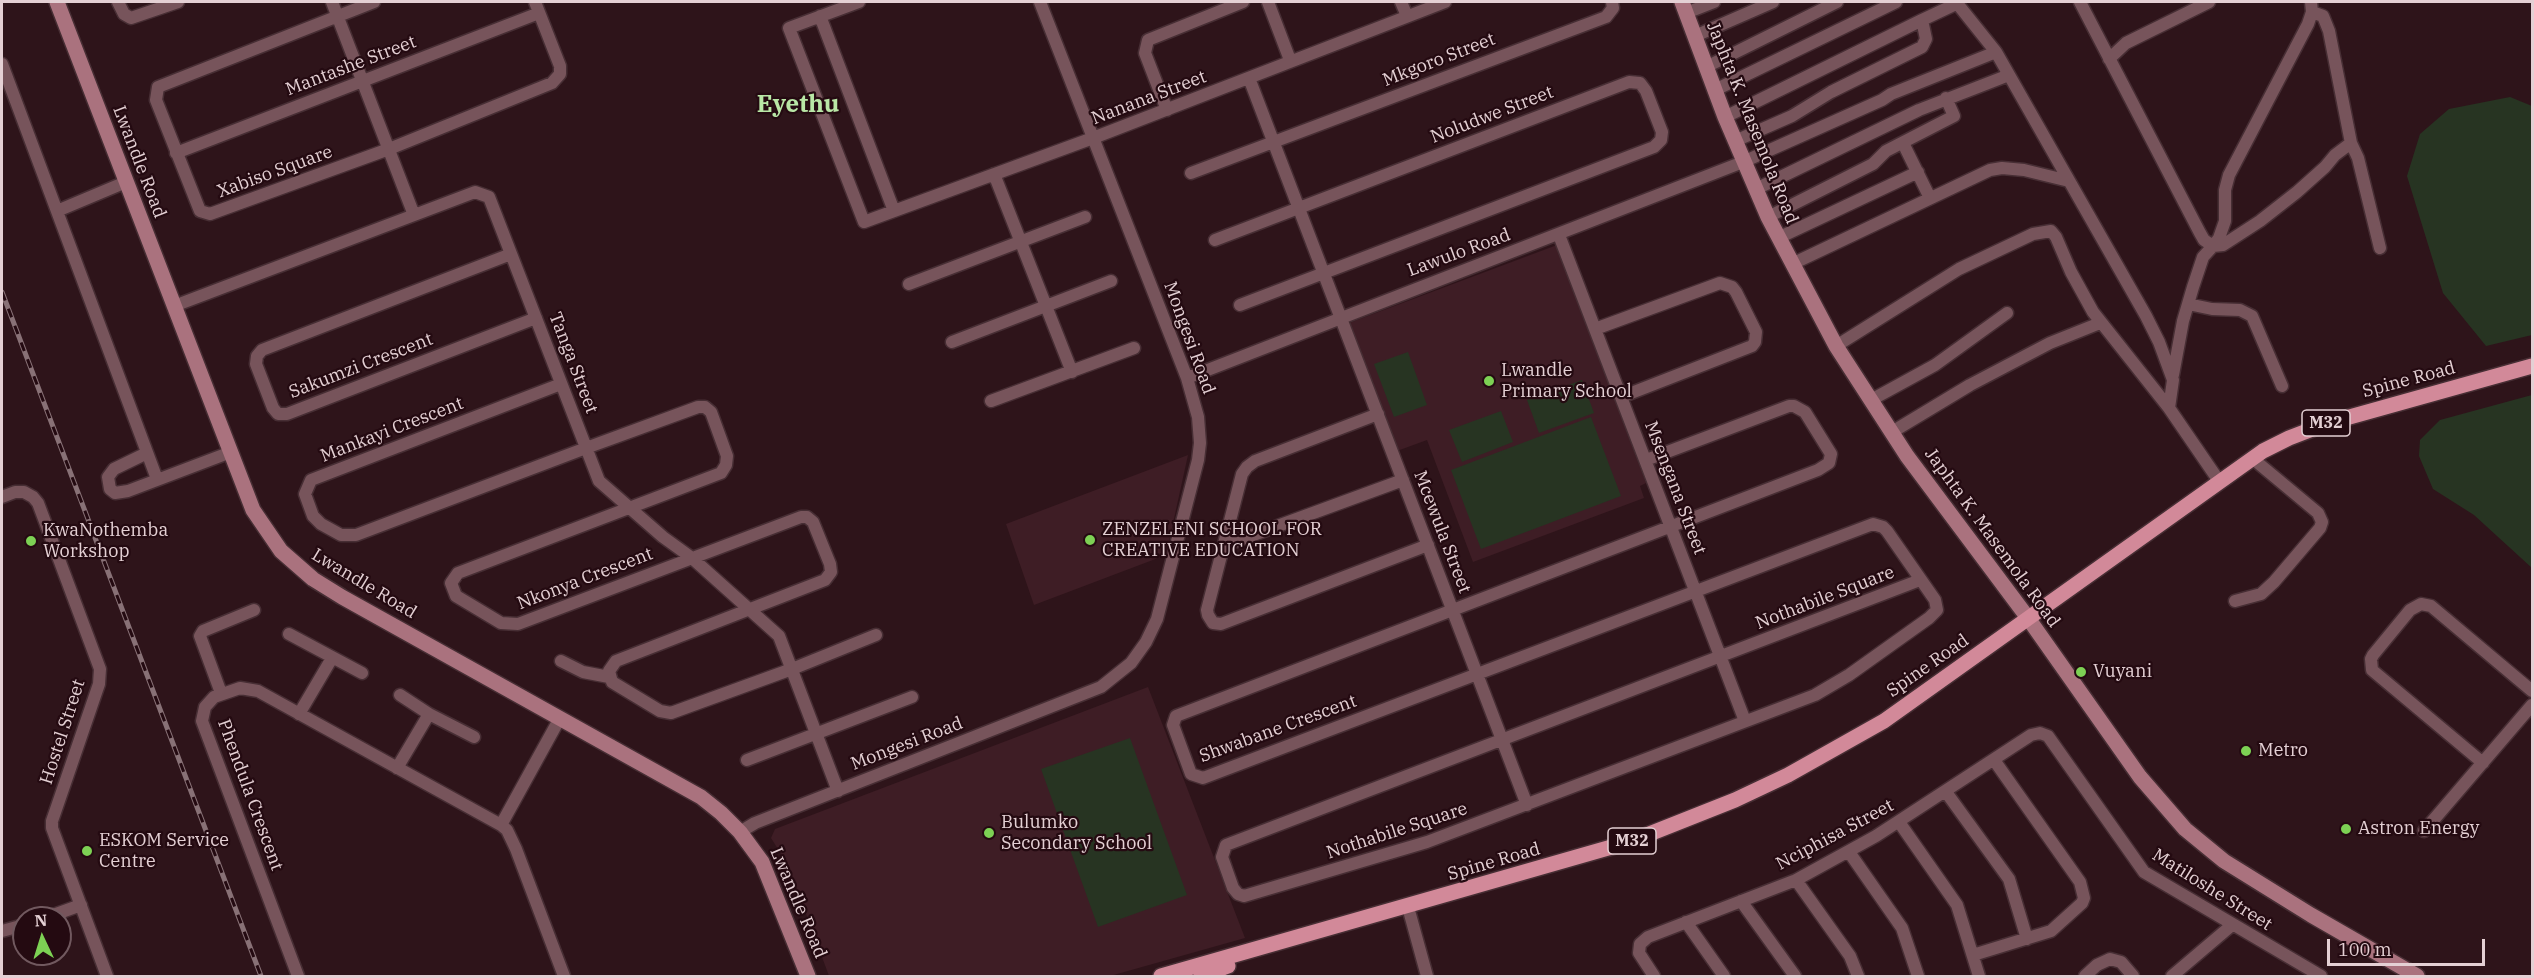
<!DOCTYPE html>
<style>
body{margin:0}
#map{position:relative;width:2534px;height:978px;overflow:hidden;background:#2e141a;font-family:"IBM Plex Serif",serif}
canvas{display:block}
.frame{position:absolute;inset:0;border:3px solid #e4d0d4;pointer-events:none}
.north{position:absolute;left:12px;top:906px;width:60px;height:60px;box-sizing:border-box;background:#240a11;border:2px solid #71595f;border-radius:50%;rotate:356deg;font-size:16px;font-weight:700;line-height:24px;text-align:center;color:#e4d0d4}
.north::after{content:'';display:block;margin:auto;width:21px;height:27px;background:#7dd154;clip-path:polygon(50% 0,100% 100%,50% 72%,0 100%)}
.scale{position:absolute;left:2327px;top:939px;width:158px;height:27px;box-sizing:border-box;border:3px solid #e4d0d4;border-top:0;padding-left:8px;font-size:18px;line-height:21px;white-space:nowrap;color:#e4d0d4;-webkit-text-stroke:4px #240a11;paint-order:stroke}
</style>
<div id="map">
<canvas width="2534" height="978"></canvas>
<div class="frame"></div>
<div class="north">N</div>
<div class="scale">100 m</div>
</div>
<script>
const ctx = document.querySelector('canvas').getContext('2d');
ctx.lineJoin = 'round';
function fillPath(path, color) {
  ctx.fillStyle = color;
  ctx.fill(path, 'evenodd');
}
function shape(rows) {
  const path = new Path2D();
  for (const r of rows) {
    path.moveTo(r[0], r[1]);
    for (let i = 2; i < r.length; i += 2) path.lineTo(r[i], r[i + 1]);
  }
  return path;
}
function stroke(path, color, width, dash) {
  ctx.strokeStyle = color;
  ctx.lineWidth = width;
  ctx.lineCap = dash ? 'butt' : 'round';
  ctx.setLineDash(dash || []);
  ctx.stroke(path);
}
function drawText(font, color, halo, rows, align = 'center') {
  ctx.font = font + ' "IBM Plex Serif",serif';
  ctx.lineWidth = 4.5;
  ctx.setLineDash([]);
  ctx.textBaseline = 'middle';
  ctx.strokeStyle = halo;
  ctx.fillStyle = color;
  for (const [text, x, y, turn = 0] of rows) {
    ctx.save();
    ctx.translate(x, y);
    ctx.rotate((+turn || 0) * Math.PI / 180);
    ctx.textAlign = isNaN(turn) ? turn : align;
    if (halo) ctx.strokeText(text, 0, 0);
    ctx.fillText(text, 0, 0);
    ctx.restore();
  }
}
const built = shape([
 [1557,245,1646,483,1640,486,1644,498,1473,562,1427,440,1397,451,1349,323],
 [1188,455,1166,555,1034,605,1006,524],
 [1148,687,1245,938,1110,976,829,976,788,865,771,838,775,829]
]);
const green = shape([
 [2510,97,2532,106,2532,335,2486,346,2443,293,2407,176,2420,134,2449,109],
 [1408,352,1427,405,1394,417,1374,364],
 [1582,380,1594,413,1539,433,1527,400],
 [2532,395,2532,568,2474,515,2433,489,2419,456,2420,440,2440,420],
 [1501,411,1513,442,1462,462,1449,430],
 [1591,417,1621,496,1481,549,1451,470],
 [1130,738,1187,895,1098,927,1041,769]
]);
const street = shape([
 [118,2,124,14,131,18,178,2],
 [332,2,414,215],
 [374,2,158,87,156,100,200,211,210,214,389,149,552,83,560,74,560,66,535,2],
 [859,2,789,28,864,222,1093,138,1445,2],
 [1268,2,1290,60],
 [1401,2,1407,16],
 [1956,2,1996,52,2146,316,2159,342,2173,380,2169,408],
 [2080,2,2200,233,2204,240,2213,246,2203,257,2193,287,2183,321,2173,375],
 [1686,13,1714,2],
 [820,16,894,211],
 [1922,20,1958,3],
 [1695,36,1773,2],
 [2109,59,2126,43,2209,2],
 [2,64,157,479],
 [1706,67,1837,2],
 [1249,78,1527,805],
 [1715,90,1896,2],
 [1167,110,1145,53,1148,40,1243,2],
 [1725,117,1922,20,1926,39,1922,47,1831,92,1792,116,1735,141],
 [1903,143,1930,198],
 [2351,143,2358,158,2380,248],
 [176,153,539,13],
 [1191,173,1606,17,1613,8,1612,2],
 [994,174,1072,372],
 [1756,189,1919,110,2009,75],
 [57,211,126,182],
 [1768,217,1873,164,1886,151,1954,116,1946,98],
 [1559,235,1745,721],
 [1778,238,1918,172],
 [1215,240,1629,82,1640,83,1646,91,1662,132,1661,140,1654,147,1240,305],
 [2213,246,2223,245,2260,221,2297,192,2325,167,2335,155,2351,143,2329,31,2323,16,2312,12],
 [2213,246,2219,238,2225,221,2225,190,2229,175,2308,24,2312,12,2311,2],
 [511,254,262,350,257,356,256,364,273,408,278,414,287,414,536,318],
 [1792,264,1990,170,2002,168,2024,170,2069,181],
 [909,284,1085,217],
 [2188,304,2212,309,2240,310,2252,316,2282,386],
 [174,306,475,192,489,197,599,481,663,537,692,558,779,636,838,791],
 [1595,329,1720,283,1732,287,1736,292,1756,332,1755,342,1752,346,1621,397],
 [952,342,1111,281],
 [1836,346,1959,269,2033,234,2051,231,2056,237,2071,272,2093,312,2169,408,2219,481],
 [1187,378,1743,162,1882,100,1891,94,1996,52],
 [561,384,311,480,305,494,313,516,321,524,341,535,356,535,586,448,698,407,705,407,711,412,727,456,726,465,721,473,458,573,451,583,456,596,501,623,518,624,801,517,807,517,813,522,830,564,831,572,825,580,616,661,609,671,612,682,660,711,671,713,792,669,876,635],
 [1871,400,1935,365,2007,313],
 [991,401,1134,348],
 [1378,414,1255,461,1247,467,1242,474,1207,610,1208,615,1213,623,1221,624,1428,545],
 [1892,432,1970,385,2050,343,2100,323],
 [147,453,114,469,108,477,110,489,115,493,128,491,231,452],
 [1646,460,1789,406,1794,406,1805,412,1831,454,1829,463,1818,470,1176,716,1173,725,1191,774,1203,778,1873,524,1883,527,1887,531,1935,600,1937,610,1929,618,1849,675,1815,695,1427,842,1244,896,1238,894,1233,888,1222,857,1226,845,1920,580],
 [2,497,15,492,24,492,33,497,38,503,100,669,99,684,52,821,52,828,107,976],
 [1223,546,1403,480],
 [2235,601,2261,594,2274,582,2320,528,2322,522,2318,513,2252,458],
 [289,634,362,673],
 [561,661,583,672,609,677],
 [221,693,200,636,203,631,254,610],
 [400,695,429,714,474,737],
 [299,714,332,658],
 [747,760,912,697],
 [2483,763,2372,670,2371,659,2373,655,2410,610,2421,604,2431,606,2532,691],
 [397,768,429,714],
 [1946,792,2009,879,2027,939],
 [1899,822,1957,905,1979,976],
 [501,825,560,718],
 [2424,831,2532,705],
 [740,832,755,823,1101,687,1131,663,1146,642,1157,619,1198,460,1200,443,1198,417,1187,378,1040,2],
 [1849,852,1902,928,1918,976],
 [1796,880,1850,956,1858,976],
 [1741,901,1795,976],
 [1408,907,1427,976],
 [45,918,81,905],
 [1686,922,1724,976],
 [2,931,24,925],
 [1973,955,2051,931,2082,903,2084,898,2080,882,1994,760],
 [298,976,202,721,205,707,214,697,240,688,258,691,501,825,507,830,516,849,564,976],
 [1654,976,1639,953,1640,944,1648,937,1796,880,1876,836,2031,735,2040,733,2048,736,2144,872,2321,976],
 [2085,976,2097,965,2110,959,2121,962,2133,976],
 [2172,976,2232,925]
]);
const secondary = shape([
 [57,2,253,510,281,551,313,579,342,597,701,797,721,813,740,832,762,862,808,976],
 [1682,2,1725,117,1768,217,1836,346,1907,456,2028,618,2140,777,2185,829,2224,861,2311,915,2417,976]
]);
const primary = shape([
 [1161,976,1629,842,1735,800,1788,775,1884,721,2263,451,2289,438,2328,423,2532,366],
 [1201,976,1228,966]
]);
const rail = shape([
 [2,292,261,976]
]);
const markers = [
 [1489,381,6,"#7dd154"],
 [1090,540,6,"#7dd154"],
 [31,541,6,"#7dd154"],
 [2081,672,6,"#7dd154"],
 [2246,751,6,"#7dd154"],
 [2346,829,6,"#7dd154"],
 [989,833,6,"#7dd154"],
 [87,851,6,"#7dd154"]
];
const shields = [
 [2326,423,48],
 [1632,841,48]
];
const shieldNames = [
 ["M32",2326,423],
 ["M32",1632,841]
];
const streetNames = [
 ["Mkgoro Street",1439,60,-21],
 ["Mantashe Street",351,66,-21],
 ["Nanana Street",1149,98,-21],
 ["Noludwe Street",1492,115,-21],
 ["Japhta K. Masemola Road",1752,123,68],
 ["Lwandle Road",139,162,69],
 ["Xabiso Square",275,172,-20],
 ["Lawulo Road",1459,253,-20],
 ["Mongesi Road",1189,338,70],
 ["Tanga Street",573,363,69],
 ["Sakumzi Crescent",361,366,-21],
 ["Spine Road",2409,380,-15],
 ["Mankayi Crescent",392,430,-21],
 ["Msengana Street",1675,488,69],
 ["Mcewula Street",1442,532,69],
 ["Japhta K. Masemola Road",1992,538,54],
 ["Nkonya Crescent",585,579,-21],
 ["Lwandle Road",364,584,31],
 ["Nothabile Square",1825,598,-21],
 ["Spine Road",1928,666,-35],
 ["Shwabane Crescent",1278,729,-20],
 ["Hostel Street",63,732,-72],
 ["Mongesi Road",907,744,-21],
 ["Phendula Crescent",250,795,70],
 ["Nothabile Square",1397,831,-18],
 ["Nciphisa Street",1835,835,-28],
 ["Spine Road",1494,862,-16],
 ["Matiloshe Street",2212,890,32],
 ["Lwandle Road",798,903,67]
];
const poiNames = [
 ["Lwandle",1501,371],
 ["Primary School",1501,392],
 ["ZENZELENI SCHOOL FOR",1102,530],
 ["CREATIVE EDUCATION",1102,551],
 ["KwaNothemba",43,531],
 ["Workshop",43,552],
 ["Vuyani",2093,672],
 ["Metro",2258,751],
 ["Bulumko",1001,823],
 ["Secondary School",1001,844],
 ["Astron Energy",2358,829],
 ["ESKOM Service",99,841],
 ["Centre",99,862]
];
const districtNames = [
 ["Eyethu",798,105]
];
fillPath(built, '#3e1d25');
fillPath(green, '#273422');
stroke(street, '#472e34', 15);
stroke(secondary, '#472e34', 18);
stroke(primary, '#472e34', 18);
stroke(street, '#77545b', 12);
stroke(secondary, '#aa727e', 15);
stroke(primary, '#d28999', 15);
stroke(rail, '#887176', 5);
stroke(rail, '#240a11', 3, [9]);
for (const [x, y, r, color] of markers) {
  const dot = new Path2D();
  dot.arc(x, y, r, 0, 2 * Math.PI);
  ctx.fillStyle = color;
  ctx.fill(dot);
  stroke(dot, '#240a11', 2);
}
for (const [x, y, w] of shields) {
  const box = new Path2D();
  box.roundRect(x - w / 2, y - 13, w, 26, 4.5);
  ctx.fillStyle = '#240a11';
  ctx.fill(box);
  stroke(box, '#e4d0d4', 1.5);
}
drawText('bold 16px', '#e4d0d4', null, shieldNames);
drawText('18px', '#e4d0d4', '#240a11', streetNames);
drawText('18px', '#e4d0d4', '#240a11', poiNames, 'left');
drawText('bold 24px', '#b9e7a6', '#240a11', districtNames);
</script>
